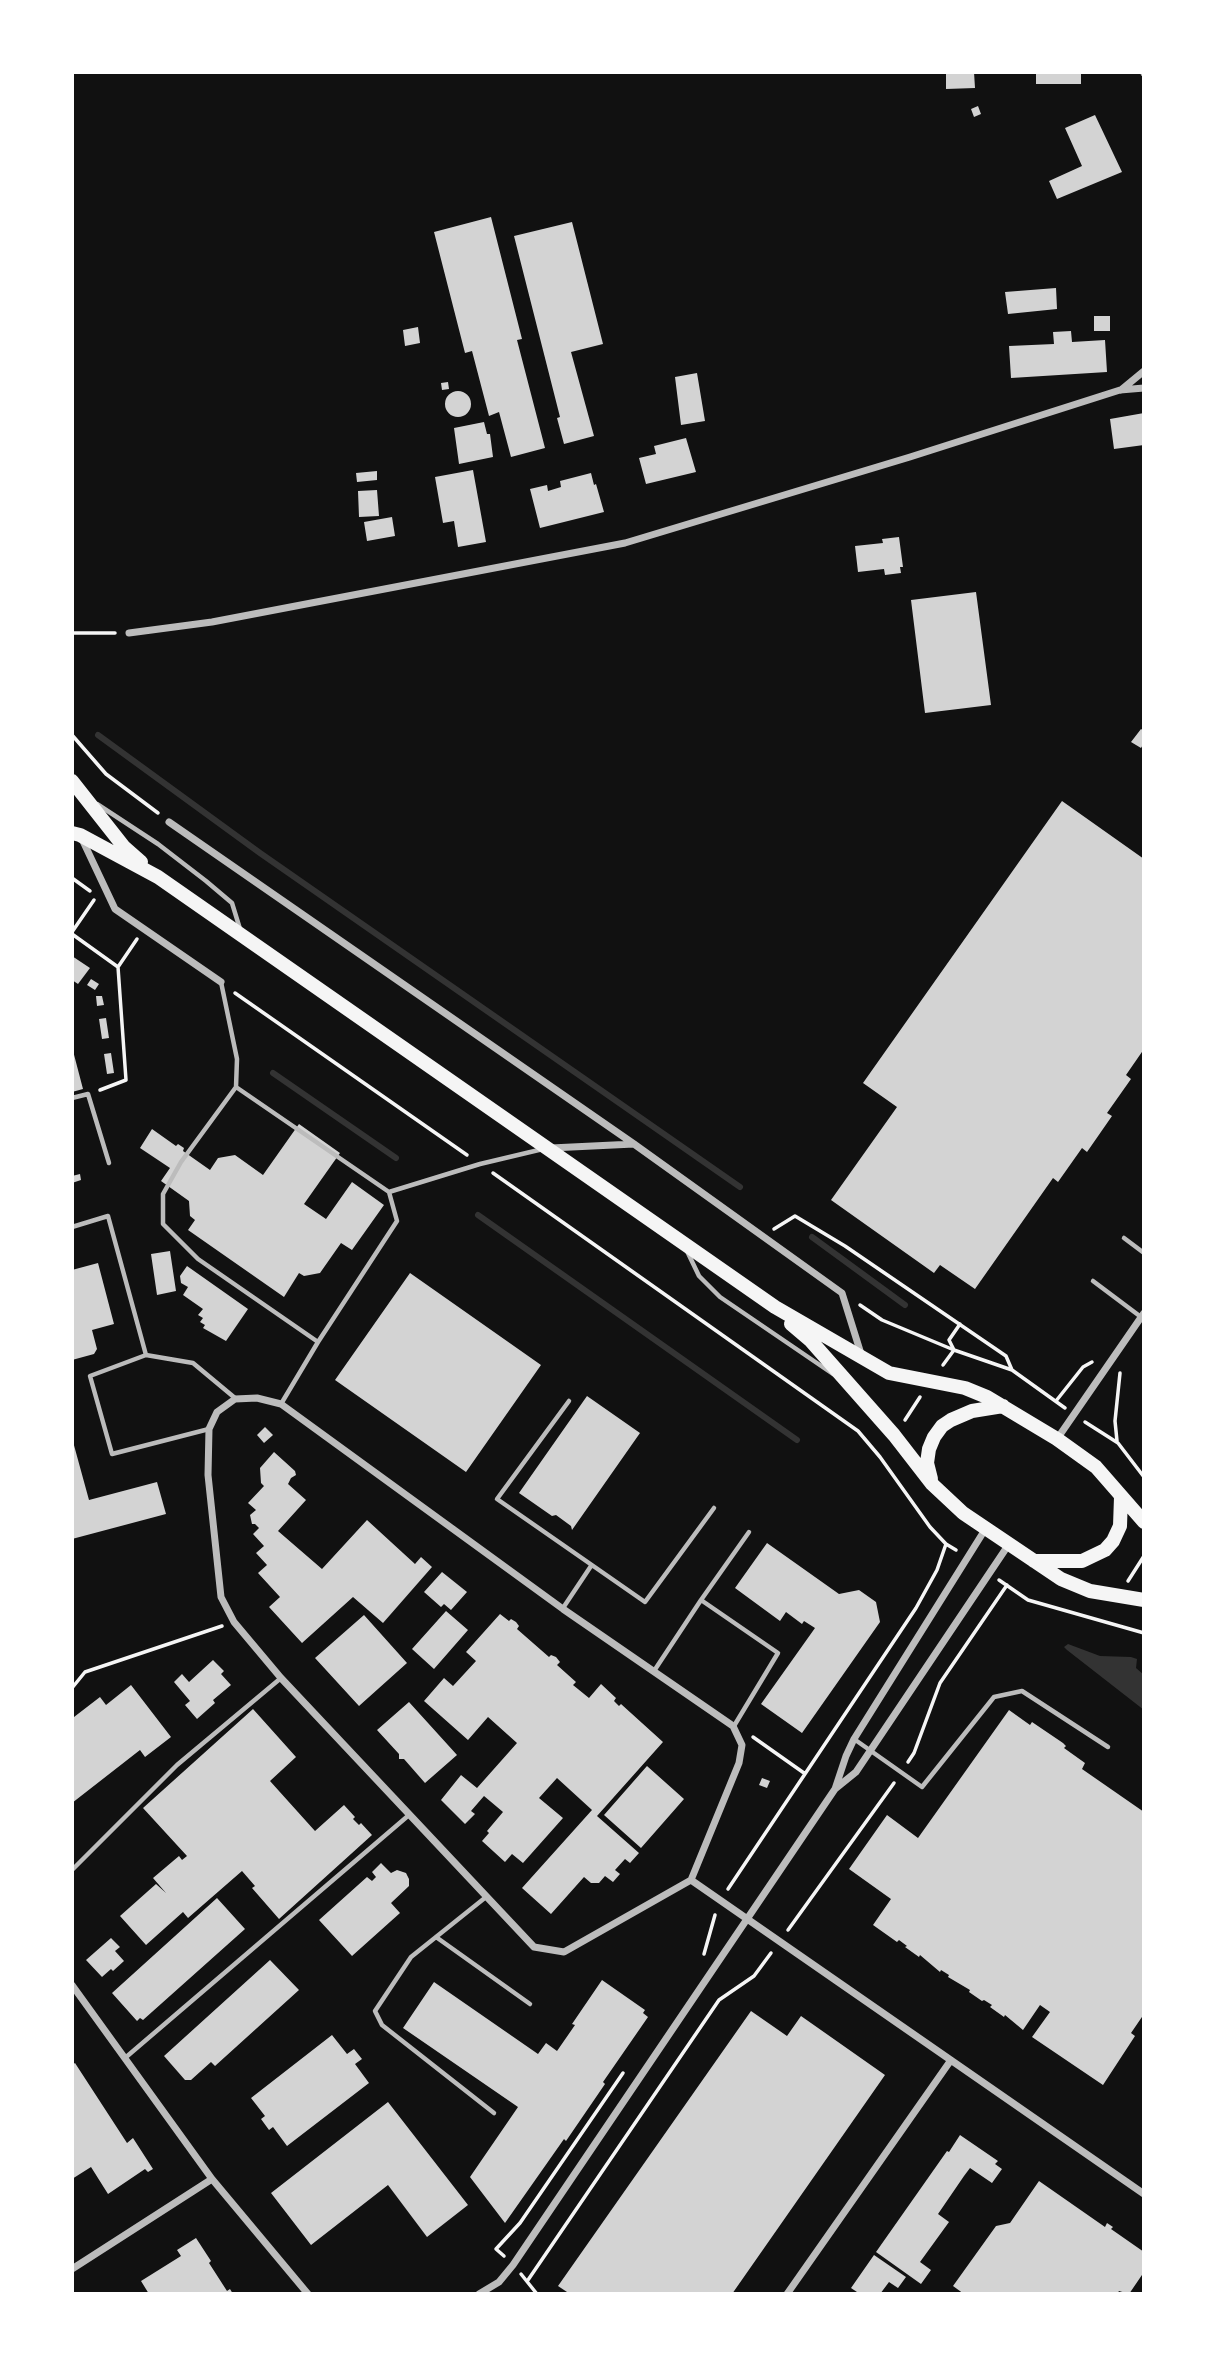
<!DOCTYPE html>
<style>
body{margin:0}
#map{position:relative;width:1216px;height:2366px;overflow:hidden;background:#111;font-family:Roboto,sans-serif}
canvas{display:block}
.frame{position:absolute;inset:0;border:74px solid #fff;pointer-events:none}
</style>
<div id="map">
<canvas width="1216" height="2366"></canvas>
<div class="frame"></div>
</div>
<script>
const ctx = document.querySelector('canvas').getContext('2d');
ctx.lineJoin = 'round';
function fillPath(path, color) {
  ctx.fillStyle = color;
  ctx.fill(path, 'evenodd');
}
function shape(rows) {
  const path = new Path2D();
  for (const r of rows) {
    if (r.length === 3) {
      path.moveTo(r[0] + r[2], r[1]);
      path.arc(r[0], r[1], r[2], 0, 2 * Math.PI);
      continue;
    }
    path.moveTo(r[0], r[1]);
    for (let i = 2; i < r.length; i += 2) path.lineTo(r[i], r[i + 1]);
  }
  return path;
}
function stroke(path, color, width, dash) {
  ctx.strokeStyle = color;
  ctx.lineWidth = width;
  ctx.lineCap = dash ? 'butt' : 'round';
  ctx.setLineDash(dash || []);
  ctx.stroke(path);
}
const water = shape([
 [1068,1644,1100,1656,1131,1657,1137,1659,1136,1668,1144,1675,1144,1710,1067,1650,1064,1647]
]);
const stream = shape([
 [98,735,260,853,740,1187],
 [273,1073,396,1158],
 [478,1215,797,1440],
 [812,1237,905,1305]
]);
const building = shape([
 [946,72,974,72,975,88,946,89],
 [1036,72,1081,72,1081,84,1036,84],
 [978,106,981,114,974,117,971,109],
 [1095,115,1122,172,1057,199,1049,181,1082,166,1065,128],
 [491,217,522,339,517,340,545,448,511,457,499,412,489,416,472,351,465,353,434,232],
 [572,222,603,344,571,352,594,436,564,444,557,418,560,417,514,236],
 [1056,288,1057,309,1008,314,1005,292],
 [1094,316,1110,316,1110,331,1094,331],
 [418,327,420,343,405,346,403,330],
 [1071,331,1072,342,1105,340,1107,372,1011,378,1009,346,1054,344,1053,332],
 [697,373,705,421,681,425,675,377],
 [448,382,449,389,442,390,441,383],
 [458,404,13],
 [1144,413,1144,445,1114,449,1110,419],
 [484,422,487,434,490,434,493,457,459,464,454,428],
 [686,438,696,472,646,484,639,458,656,454,654,446],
 [473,470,486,542,458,547,454,521,443,523,435,477],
 [377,471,377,480,357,482,356,473],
 [591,473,594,485,596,484,604,512,540,528,530,489,547,485,548,491,561,487,560,481],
 [377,490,379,516,359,517,358,491],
 [392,517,395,536,367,541,364,522],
 [899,537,903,567,900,567,901,573,885,575,884,569,858,572,855,546,883,543,882,539],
 [976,592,991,705,925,713,911,600],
 [1141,729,1144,731,1144,743,1141,748,1131,742],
 [1062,801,1144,859,1144,1049,1126,1075,1131,1079,1107,1113,1112,1116,1087,1152,1082,1148,1058,1182,1053,1178,975,1289,940,1265,934,1273,831,1200,897,1107,863,1083],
 [72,956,90,968,78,984,72,980],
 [91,979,99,984,95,990,87,985],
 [96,996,102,996,104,1005,97,1006],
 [106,1018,109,1038,102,1039,99,1019],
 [72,1047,83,1089,72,1092],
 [111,1053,114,1073,107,1074,104,1054],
 [299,1124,340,1153,304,1204,326,1219,352,1182,384,1205,352,1250,341,1243,320,1273,304,1276,299,1273,284,1297,188,1230,195,1220,190,1216,189,1201,161,1181,170,1168,140,1148,152,1129,176,1146,178,1144,184,1148,183,1151,210,1170,218,1158,235,1155,263,1175],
 [80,1174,81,1180,72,1183,72,1176],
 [170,1251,176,1291,157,1295,151,1254],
 [98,1263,114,1324,92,1330,97,1349,94,1354,72,1360,72,1270],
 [187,1266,248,1309,226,1341,203,1328,205,1325,200,1322,203,1318,198,1315,203,1309,183,1295,188,1287,181,1283,180,1276],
 [410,1273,541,1365,466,1472,335,1380],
 [587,1396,640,1433,572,1530,571,1526,556,1515,552,1516,519,1493],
 [265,1427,273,1435,264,1443,257,1435],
 [72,1438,89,1500,157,1482,166,1514,72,1539],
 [274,1452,295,1471,296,1475,291,1478,288,1484,306,1500,278,1531,322,1569,367,1520,415,1564,421,1557,432,1567,383,1623,353,1597,302,1643,269,1607,280,1597,258,1573,267,1565,256,1553,264,1546,253,1534,259,1528,255,1524,252,1524,250,1515,256,1510,248,1503,264,1486,261,1483,260,1468],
 [767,1543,839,1594,859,1590,876,1602,880,1622,802,1733,761,1704,815,1628,804,1621,802,1624,786,1612,780,1621,735,1588],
 [442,1572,467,1592,451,1610,444,1604,441,1607,424,1592],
 [446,1611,468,1630,434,1669,412,1649],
 [500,1614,509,1621,511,1619,516,1622,519,1626,517,1629,549,1657,551,1655,556,1657,560,1662,557,1665,576,1682,573,1685,589,1698,601,1684,616,1698,614,1701,619,1706,621,1704,663,1742,597,1816,639,1853,630,1863,625,1859,615,1870,620,1874,613,1882,605,1876,599,1883,591,1883,584,1877,551,1914,522,1888,592,1810,557,1778,539,1798,563,1818,523,1863,512,1854,505,1862,482,1841,489,1833,487,1831,503,1812,484,1796,471,1811,475,1814,465,1824,441,1800,461,1775,477,1788,517,1743,488,1717,468,1740,424,1701,444,1678,453,1686,476,1661,466,1652],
 [364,1615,407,1663,359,1706,315,1658],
 [213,1660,224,1671,221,1674,231,1685,213,1700,215,1703,197,1719,185,1705,190,1701,174,1682,182,1674,189,1682],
 [131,1685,171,1737,145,1757,140,1750,72,1803,72,1714,74,1717,100,1697,106,1705],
 [409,1702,457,1755,425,1783,404,1759,399,1759,399,1754,377,1730],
 [253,1709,296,1757,270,1781,315,1831,344,1805,355,1817,353,1819,359,1825,361,1823,372,1835,279,1919,252,1888,255,1886,242,1871,188,1918,183,1912,146,1945,120,1916,156,1884,166,1893,153,1878,179,1856,182,1860,187,1856,143,1808],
 [1009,1710,1030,1725,1032,1722,1063,1743,1066,1746,1064,1748,1085,1763,1082,1769,1144,1812,1144,2014,1131,2033,1135,2036,1103,2085,1032,2037,1050,2012,1040,2005,1023,2030,1005,2015,1004,2017,990,2007,992,2005,984,2000,982,2001,969,1992,970,1990,948,1977,949,1975,941,1970,940,1972,920,1955,919,1957,905,1947,907,1946,899,1940,897,1942,873,1925,891,1899,849,1869,887,1815,918,1838],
 [647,1766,684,1799,641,1848,604,1815],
 [762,1778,770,1781,767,1788,759,1785],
 [381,1863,391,1873,397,1870,406,1873,409,1879,409,1886,391,1903,400,1913,352,1956,319,1920,367,1877,372,1881,376,1877,372,1872],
 [217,1898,245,1929,143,2020,140,2018,137,2021,112,1993],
 [111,1938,120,1947,115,1951,124,1961,113,1971,111,1969,102,1977,86,1960],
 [270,1960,299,1990,215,2066,211,2062,191,2080,185,2080,164,2056],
 [602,1980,645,2010,643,2013,648,2017,603,2082,605,2084,566,2141,564,2139,505,2223,470,2177,518,2107,403,2028,434,1982,538,2054,546,2043,557,2051,575,2025,572,2024],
 [751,2011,787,2036,801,2016,885,2075,732,2294,570,2294,558,2286],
 [332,2035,347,2054,354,2049,362,2059,355,2064,369,2083,287,2146,273,2127,269,2130,261,2119,265,2116,251,2098],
 [75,2063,127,2143,133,2138,153,2169,148,2172,145,2169,108,2194,91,2167,72,2179,72,2065],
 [388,2102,468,2205,427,2237,388,2185,311,2245,271,2193],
 [960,2135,998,2161,995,2164,1002,2169,992,2183,970,2168,964,2176,938,2214,949,2222,920,2262,931,2270,921,2284,876,2252,947,2151,949,2152],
 [1039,2181,1105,2227,1107,2223,1113,2227,1111,2229,1144,2252,1144,2272,1129,2294,1119,2291,1117,2294,964,2294,953,2286,996,2226,1010,2223],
 [196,2238,211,2261,209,2263,227,2291,230,2289,233,2294,149,2294,141,2281,181,2256,177,2250],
 [874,2255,906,2277,898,2288,889,2282,880,2294,860,2294,851,2288]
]);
const path = shape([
 [72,633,115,633],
 [72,735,106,774,158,813],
 [72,878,90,891],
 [72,932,94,900],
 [72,934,118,967],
 [235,993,467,1155],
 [100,1090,126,1080,118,967,137,939],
 [493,1173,858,1431,880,1457,930,1527,946,1544,956,1550],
 [774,1229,795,1216,845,1246,1006,1356,1012,1370],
 [860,1305,882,1320,954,1350,1012,1370,1065,1408],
 [943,1365,954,1350,949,1340,960,1324],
 [1056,1401,1083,1367,1092,1362],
 [905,1420,920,1397],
 [1085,1422,1118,1443,1144,1477],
 [1117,1441,1115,1421,1120,1373],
 [999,1580,1028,1600,1144,1633],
 [1128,1581,1144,1556],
 [72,1688,85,1672,222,1626],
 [753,1737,804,1773],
 [908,1762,914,1753,940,1683,1007,1585],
 [728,1889,916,1608,937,1570,946,1544],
 [788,1930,894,1783],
 [704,1954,715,1915],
 [504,2256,496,2249,520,2223,623,2073],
 [521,2274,537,2294],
 [528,2280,719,2000,754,1976,771,1953]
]);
const service = shape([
 [97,804,158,844,206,881,232,903,240,929],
 [221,982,237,1059,236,1087,181,1162,163,1194,163,1224,198,1259,318,1342],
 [236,1087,389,1192,480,1164,543,1149],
 [72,1098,88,1094,109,1163],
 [72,1227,108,1216,146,1355,193,1363,235,1398],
 [1124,1238,1144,1253],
 [687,1251,699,1276,720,1297,833,1374],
 [1093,1281,1141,1317],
 [146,1355,90,1376,112,1454,209,1429],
 [569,1401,497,1499,645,1602,714,1508],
 [281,1404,318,1342,397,1221,389,1192],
 [701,1600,749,1532],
 [563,1608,591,1566],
 [654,1671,701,1600,778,1653,734,1726],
 [854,1739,922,1787,994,1697,1022,1691,1108,1747],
 [72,1870,177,1765,281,1678],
 [486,1897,411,1957,375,2011,382,2025,494,2113],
 [436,1937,530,2004],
 [125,2058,409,1815]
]);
const minor = shape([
 [1144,72,1144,73],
 [1121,390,1144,371],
 [129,633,212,622,625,543,910,457,1120,390,1144,388],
 [169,822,634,1144,842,1293,862,1357],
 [82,839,115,909,221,982],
 [551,1148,634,1144],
 [1057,1439,1144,1313],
 [835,1789,856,1772,1009,1544],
 [691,1880,739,1763,742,1745,733,1726,563,1609,281,1404,257,1398,235,1399,217,1412,209,1429,208,1475,221,1597,234,1622,281,1678,534,1947,564,1952,691,1880,1144,2194],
 [72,1985,212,2179,308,2294],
 [72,2269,212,2179],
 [479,2294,499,2282,513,2265,835,1789,846,1756,854,1739,986,1528],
 [787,2294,951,2060]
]);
const secondary = shape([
 [72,781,124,847,141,862],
 [72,833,80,835,158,877,775,1307,889,1373,965,1388,987,1397,1057,1439,1096,1467,1144,1522],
 [791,1324,811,1341,894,1435,932,1484,963,1513,1061,1579,1090,1591,1144,1600],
 [931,1479,927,1463,929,1449,934,1437,942,1426,951,1420,972,1411,1003,1406],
 [1034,1561,1082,1561,1105,1550,1113,1541,1120,1526,1121,1497]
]);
fillPath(water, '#333');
stroke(stream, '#333', 6);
fillPath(building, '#d3d3d3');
stroke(path, '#f5f5f5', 3.5);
stroke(service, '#bcbcbc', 4.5);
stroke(minor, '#bcbcbc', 7);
stroke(secondary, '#f5f5f5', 14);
</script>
